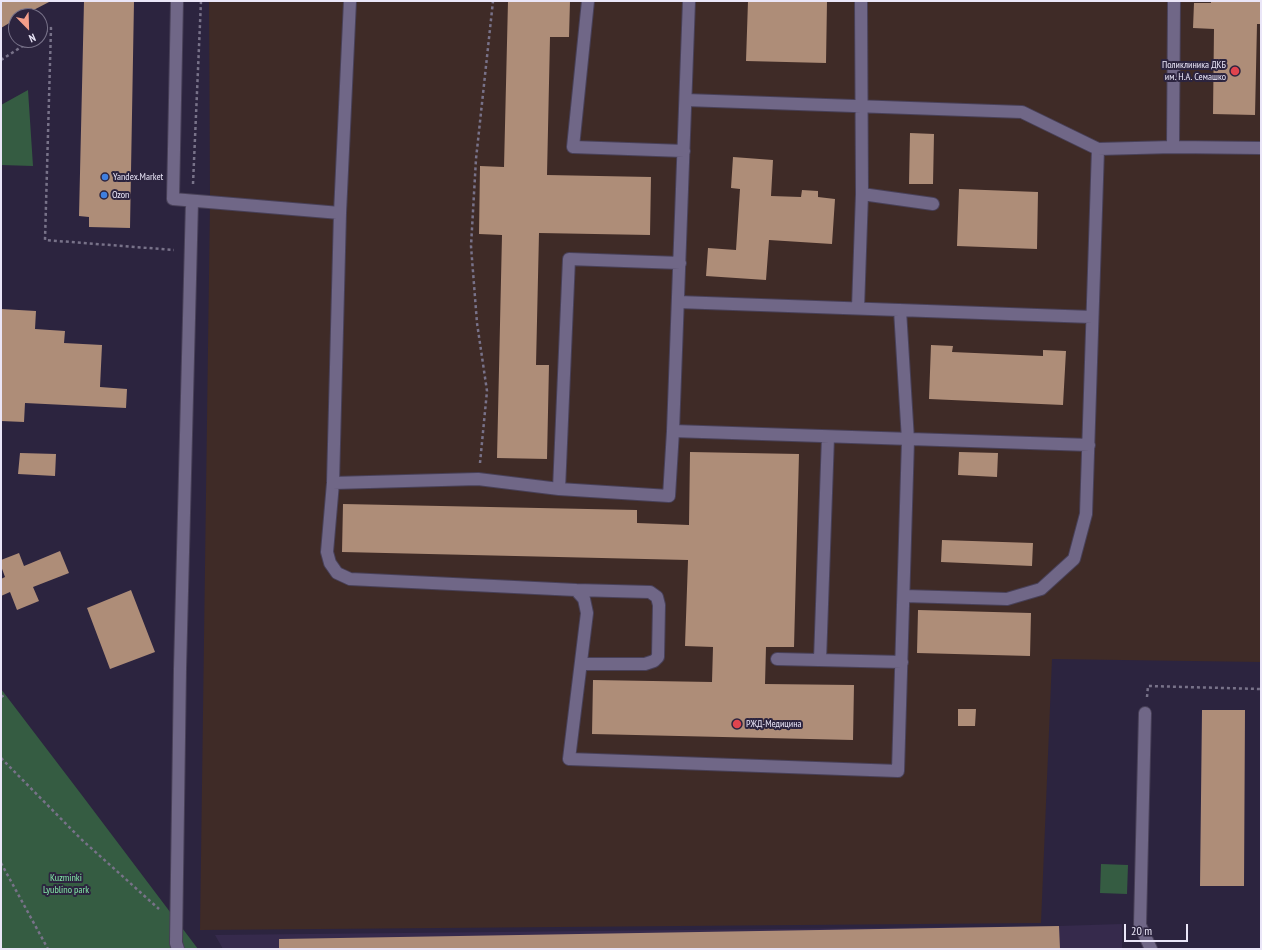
<!DOCTYPE html>
<meta charset="utf-8">
<style>
body{margin:0}
#map{position:relative;width:1262px;height:950px;overflow:hidden;background:#2c243f;font-family:"PT Sans Narrow",sans-serif}
canvas{display:block}
.frame{position:absolute;inset:0;border:2px solid #eae6f8;pointer-events:none}
.north{position:absolute;left:8px;top:8px;width:40px;height:40px;box-sizing:border-box;background:#2c243f;border:1px solid #787289;border-radius:50%;rotate:157deg;font-size:11px;font-weight:700;line-height:16px;text-align:center;color:#eae6f8}
.north::after{content:'';display:block;margin:auto;width:14px;height:18px;background:#f49e8a;clip-path:polygon(50% 0,100% 100%,50% 72%,0 100%)}
.scale{position:absolute;left:1124px;top:924px;width:64px;height:18px;box-sizing:border-box;border:2px solid #eae6f8;border-top:0;padding-left:5px;font-size:12px;line-height:14px;white-space:nowrap;color:#eae6f8;-webkit-text-stroke:3px #2c243f;paint-order:stroke}
</style>
<div id="map">
<canvas width="1262" height="950"></canvas>
<div class="frame"></div>
<div class="north">N</div>
<div class="scale">20 m</div>
</div>
<script>
const ctx = document.querySelector('canvas').getContext('2d');
ctx.lineJoin = 'round';
function fillPath(path, color) {
  ctx.fillStyle = color;
  ctx.fill(path, 'evenodd');
}
function shape(rows) {
  const path = new Path2D();
  for (const r of rows) {
    path.moveTo(r[0], r[1]);
    for (let i = 2; i < r.length; i += 2) path.lineTo(r[i], r[i + 1]);
  }
  return path;
}
function stroke(path, color, width, dash) {
  ctx.strokeStyle = color;
  ctx.lineWidth = width;
  ctx.lineCap = dash ? 'butt' : 'round';
  ctx.setLineDash(dash || []);
  ctx.stroke(path);
}
function drawText(font, color, halo, rows, align = 'center') {
  ctx.font = font + ' "PT Sans Narrow",sans-serif';
  ctx.lineWidth = 4;
  ctx.setLineDash([]);
  ctx.textBaseline = 'middle';
  ctx.strokeStyle = halo;
  ctx.fillStyle = color;
  for (const [text, x, y, turn = 0] of rows) {
    ctx.save();
    ctx.translate(x, y);
    ctx.rotate((+turn || 0) * Math.PI / 180);
    ctx.textAlign = isNaN(turn) ? turn : align;
    if (halo) ctx.strokeText(text, 0, 0);
    ctx.fillText(text, 0, 0);
    ctx.restore();
  }
}
const built = shape([
 [1122,924,1122,949,223,949,215,935,1059,926]
]);
const medical = shape([
 [209,1,1261,1,1261,662,1052,659,1041,923,200,930,210,202]
]);
const green = shape([
 [28,90,33,166,1,165,1,105],
 [1,689,81,794,198,949,1,949],
 [1101,864,1128,865,1127,894,1100,893]
]);
const building = shape([
 [1,1,51,1,22,16,16,16,16,19,1,28],
 [84,1,134,1,130,228,89,227,89,217,79,216],
 [508,1,570,1,569,37,550,37,547,175,651,177,650,235,539,233,536,365,549,365,547,459,497,458,502,235,479,234,480,166,504,167],
 [748,1,827,1,826,63,746,61],
 [1211,1,1261,1,1261,24,1257,24,1255,115,1213,114,1214,29,1193,28,1194,3,1211,3],
 [910,133,934,134,933,184,909,184],
 [733,157,773,160,771,196,801,197,802,190,818,191,818,197,835,199,832,244,769,240,766,280,706,276,708,248,736,250,740,189,731,188],
 [959,189,1038,192,1037,249,957,246],
 [1,309,36,311,35,329,65,331,64,343,102,345,100,387,127,389,126,408,25,403,24,422,1,421],
 [931,345,953,346,952,352,1043,356,1043,350,1066,351,1063,405,929,399],
 [690,452,799,454,794,647,766,647,765,684,854,685,853,740,592,734,593,680,712,682,713,647,685,646,688,560,342,552,343,504,637,510,637,523,689,525],
 [959,452,998,453,997,477,958,475],
 [20,453,56,454,55,476,18,474],
 [942,540,1033,543,1032,566,941,562],
 [60,551,69,573,33,587,39,601,17,610,10,592,1,596,1,579,5,577,1,566,1,560,19,553,24,566],
 [131,590,155,652,110,669,87,608],
 [918,610,1031,613,1030,656,917,653],
 [958,709,976,709,975,726,958,726],
 [1202,710,1245,710,1244,886,1200,886],
 [1059,926,1060,949,279,949,279,939]
]);
const path = shape([
 [40,35,51,28,45,240,174,250],
 [1,60,32,40],
 [193,184,201,1],
 [480,463,487,391,477,323,471,246,476,159,493,1],
 [1,697,5,695],
 [1147,697,1148,686,1261,689],
 [1,758,81,839,159,909],
 [1,863,48,949]
]);
const minor = shape([
 [177,1,173,199,340,213],
 [350,1,340,213,333,483,327,552,330,563,337,573,350,579,576,590,584,599,587,613,569,759,898,771,908,440,900,310],
 [588,1,573,147,684,151],
 [686,100,1022,112,1098,149,1173,147,1261,148],
 [1173,147,1174,1],
 [862,194,933,204],
 [678,302,1092,317],
 [858,308,862,194,861,1],
 [673,431,1089,445],
 [333,483,478,479,559,489,669,496,673,431,689,1],
 [559,489,569,259,680,263],
 [576,590,650,592,657,597,659,605,658,657,654,661,645,664,581,664],
 [904,596,1007,599,1041,589,1074,559,1086,514,1098,149],
 [777,659,902,662],
 [820,660,828,437],
 [1145,713,1140,925,1151,949],
 [178,949,176,943,180,669,192,201]
]);
const markers = [
 [1235,71,5,"#e0444e"],
 [105,177,4,"#3f7fe0"],
 [104,195,4,"#3f7fe0"],
 [737,724,5,"#e0444e"]
];
const poiNames = [
 ["Поликлиника ДКБ",1226,65,"right"],
 ["им. Н.А. Семашко",1226,77,"right"],
 ["Yandex.Market",113,177],
 ["Ozon",112,195],
 ["РЖД-Медицина",746,724]
];
const parkNames = [
 ["Kuzminki",66,878],
 ["Lyublino park",66,890]
];
fillPath(built, '#362a4c');
fillPath(medical, '#3f2b27');
fillPath(green, '#355c42');
fillPath(building, '#ae8d78');
stroke(minor, '#484058', 14);
stroke(path, '#787289', 2.5, [3, 3]);
stroke(minor, '#706787', 12);
for (const [x, y, r, color] of markers) {
  const dot = new Path2D();
  dot.arc(x, y, r, 0, 2 * Math.PI);
  ctx.fillStyle = color;
  ctx.fill(dot);
  stroke(dot, '#2c243f', 1.5);
}
drawText('10px', '#eae6f8', '#2c243f', poiNames, 'left');
drawText('10px', '#82e7a6', '#2c243f', parkNames);
</script>
